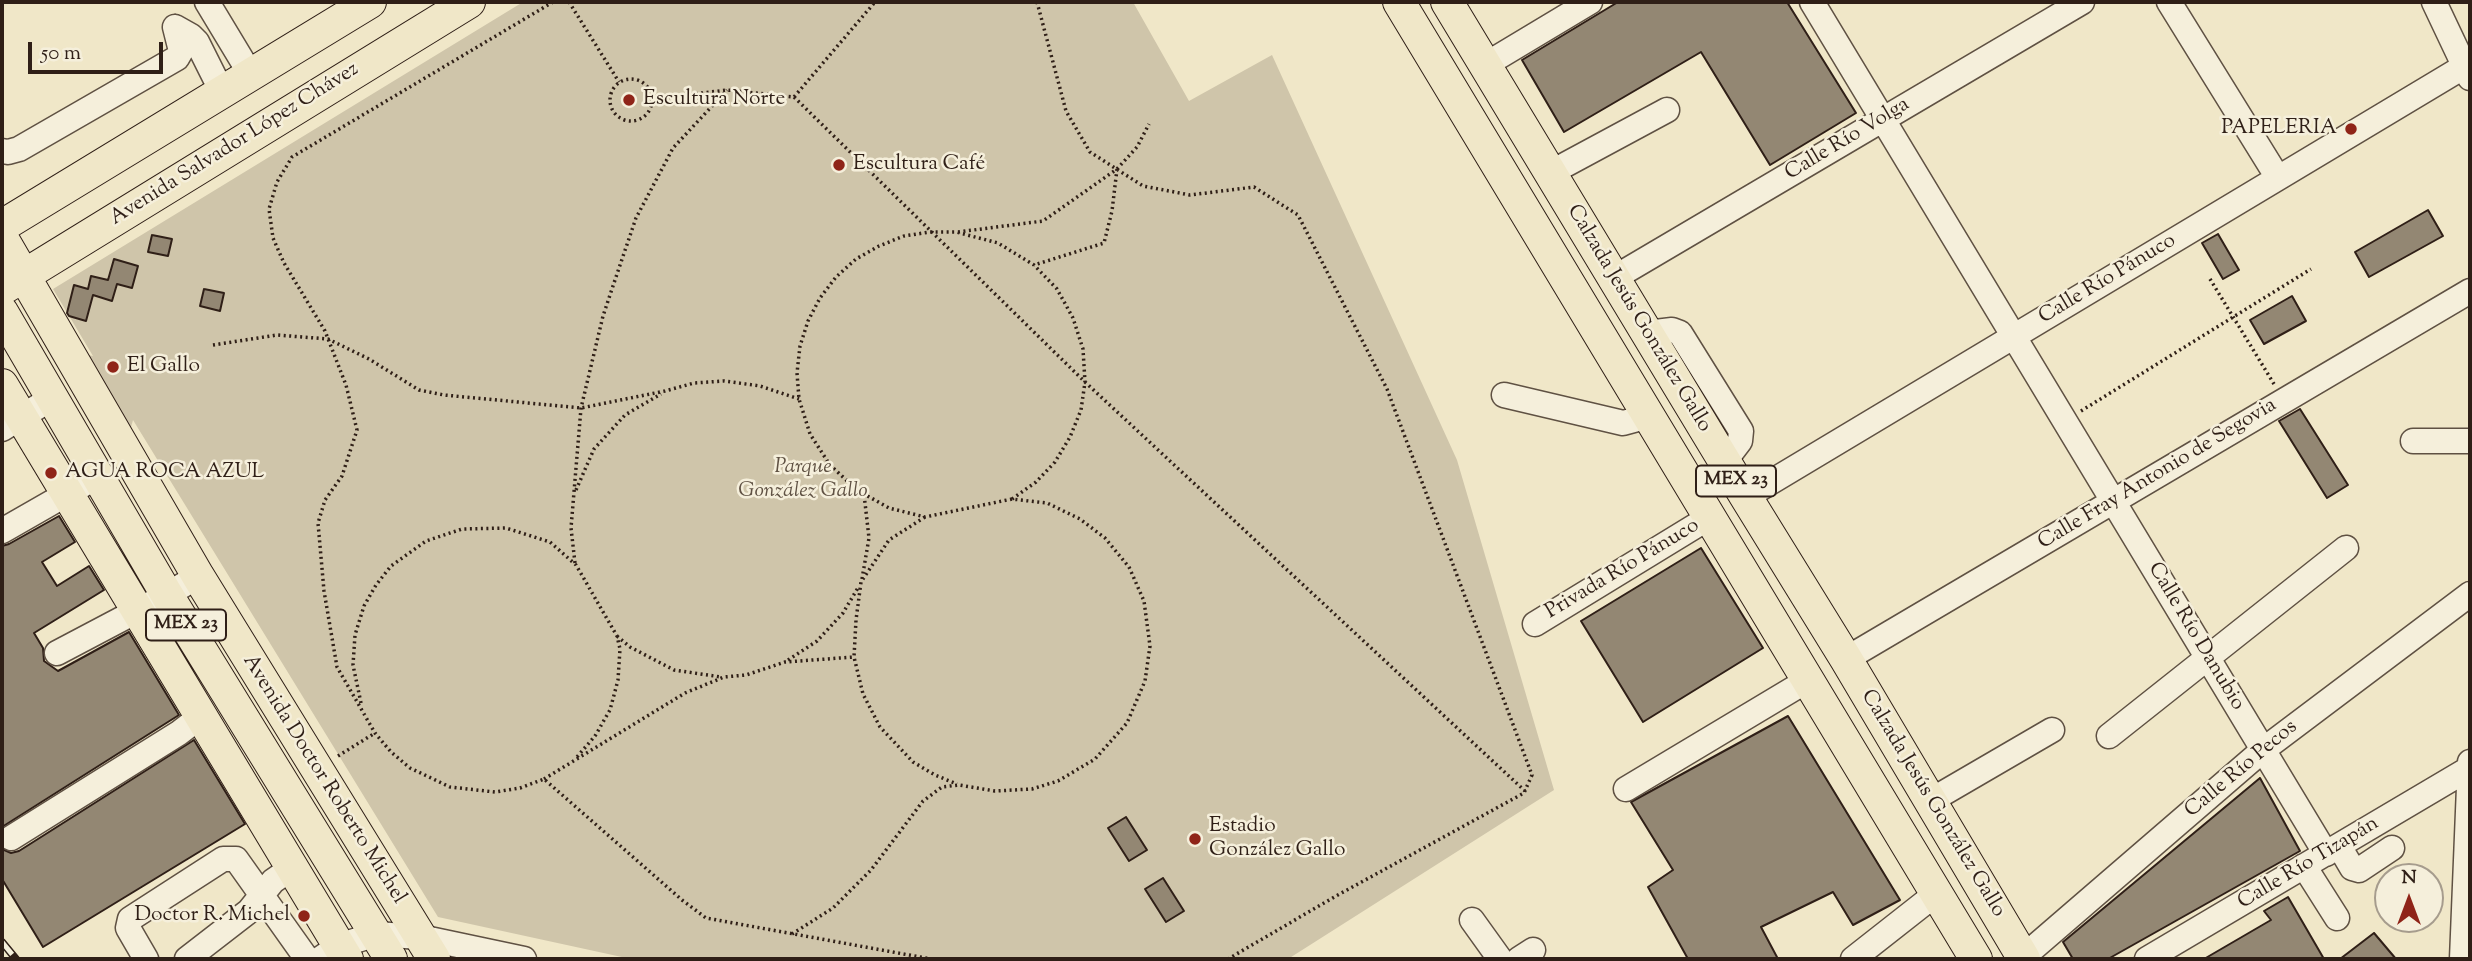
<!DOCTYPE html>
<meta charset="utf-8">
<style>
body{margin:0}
#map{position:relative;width:2472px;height:961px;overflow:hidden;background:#f0e7c8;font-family:"Sorts Mill Goudy",serif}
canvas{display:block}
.frame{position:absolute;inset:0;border:4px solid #2f1f17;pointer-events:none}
.north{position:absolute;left:2374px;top:863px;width:70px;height:70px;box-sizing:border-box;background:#f5efdb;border:2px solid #a69c8d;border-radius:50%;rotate:0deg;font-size:19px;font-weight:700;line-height:28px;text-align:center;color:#2f1f17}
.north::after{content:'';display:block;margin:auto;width:24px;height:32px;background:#8f2418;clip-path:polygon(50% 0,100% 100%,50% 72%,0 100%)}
.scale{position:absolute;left:28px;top:42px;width:135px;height:32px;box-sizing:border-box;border:4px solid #2f1f17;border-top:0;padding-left:9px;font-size:21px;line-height:24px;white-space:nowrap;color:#2f1f17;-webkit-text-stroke:5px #f5efdb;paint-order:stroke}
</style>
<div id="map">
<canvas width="2472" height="961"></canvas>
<div class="frame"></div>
<div class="north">N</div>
<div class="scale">50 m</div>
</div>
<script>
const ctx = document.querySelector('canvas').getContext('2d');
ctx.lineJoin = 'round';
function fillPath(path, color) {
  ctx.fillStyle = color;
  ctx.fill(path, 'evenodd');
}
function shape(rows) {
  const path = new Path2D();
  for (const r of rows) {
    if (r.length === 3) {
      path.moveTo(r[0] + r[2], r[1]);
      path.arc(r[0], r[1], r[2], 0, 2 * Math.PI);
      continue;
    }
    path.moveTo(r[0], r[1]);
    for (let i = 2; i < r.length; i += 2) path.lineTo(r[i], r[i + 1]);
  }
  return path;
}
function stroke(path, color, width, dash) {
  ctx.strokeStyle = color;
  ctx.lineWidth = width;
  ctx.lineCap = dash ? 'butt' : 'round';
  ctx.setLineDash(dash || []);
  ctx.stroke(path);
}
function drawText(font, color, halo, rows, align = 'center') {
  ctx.font = font + ' "Sorts Mill Goudy",serif';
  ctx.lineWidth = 5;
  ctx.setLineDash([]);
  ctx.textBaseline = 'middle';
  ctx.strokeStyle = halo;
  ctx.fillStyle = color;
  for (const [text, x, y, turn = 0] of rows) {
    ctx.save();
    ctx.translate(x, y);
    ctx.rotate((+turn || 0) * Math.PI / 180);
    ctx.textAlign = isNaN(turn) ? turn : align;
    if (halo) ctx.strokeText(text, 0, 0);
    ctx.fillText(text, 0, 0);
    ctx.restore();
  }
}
const green = shape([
 [523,2,1133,2,1189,101,1272,55,1457,460,1554,790,1288,959,631,959,438,917,133,420,130,431,84,354,93,356,53,289]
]);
const building = shape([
 [1618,2,1787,2,1856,113,1770,165,1701,52,1564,132,1522,60,1618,2],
 [2428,210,2443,236,2369,277,2355,252,2428,210],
 [2218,234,2239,270,2223,279,2202,243,2218,234],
 [152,235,172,239,168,256,148,252,152,235],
 [114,259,138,266,132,288,117,284,112,301,93,295,86,321,69,316,67,313,74,285,88,289,91,276,108,280,114,259],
 [204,289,224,293,220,311,200,306,204,289],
 [2292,296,2306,321,2264,344,2250,320,2292,296],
 [2300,409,2348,485,2327,498,2279,421,2300,409],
 [59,516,75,542,42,562,57,586,89,566,104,590,34,633,43,648,44,661,58,671,129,632,179,715,2,827,2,546,9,544,59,516],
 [1701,548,1763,648,1643,722,1581,621,1701,548],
 [1788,716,1900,900,1853,925,1833,892,1761,927,1778,959,1688,959,1648,887,1673,870,1631,802,1788,716],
 [194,740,245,824,43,947,2,879,2,849,11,853,19,851,194,740],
 [2260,778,2300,851,2108,959,2073,959,2063,942,2260,778],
 [1126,817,1147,850,1129,861,1108,828,1126,817],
 [1163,878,1184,911,1166,922,1145,889,1163,878],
 [2288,897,2324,959,2204,959,2271,920,2264,911,2288,897],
 [2374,933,2396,959,2340,959,2374,933]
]);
const path = shape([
 [553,2,292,157,277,182,269,209,273,238,284,263,325,331,346,385,357,430,342,476,325,500,318,523,324,591,337,667,375,733,391,752,410,768,450,787,495,792,520,788,544,779,682,900,706,918,931,959],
 [569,2,619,82],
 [1037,2,1066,111,1090,152,1143,186,1190,195,1254,187,1298,215,1387,389,1532,775,1524,793,1336,896,1228,959],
 [631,100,21],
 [794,97,1085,382,1525,791],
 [652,99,727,90,794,97,875,2],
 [1117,169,1137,147,1149,124],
 [958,232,1043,221,1117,169,1112,211,1104,243,1034,265],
 [2210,279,2274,384],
 [213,345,277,335,328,339,369,359,419,390,444,395,581,408,665,391,694,383,724,381,760,386,799,399],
 [2081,411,2311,269],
 [576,490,594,449,625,415,661,394],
 [925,517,889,540,861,582,856,620,854,657,863,694,880,727,913,762,935,775,957,784],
 [575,563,571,528,581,408,603,316,617,274,636,218,673,148,727,90],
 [862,579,869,538,864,494],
 [617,636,630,647,674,670,721,677],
 [788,660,817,641,843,613,859,586],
 [361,703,353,665,355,635,364,606,376,585,391,566,426,541,462,529,506,528,550,542,576,565,617,636,620,649,618,680,610,710,595,736,576,758],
 [338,756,375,733],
 [544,779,685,693,724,677,746,675,785,662,854,657],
 [792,934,833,908,871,870,923,801,942,787,959,785,995,791,1032,789,1058,781,1095,759,1127,723,1145,681,1150,646,1144,601,1129,567,1105,538,1080,519,1047,503,1012,499,925,517,889,508,857,490,830,465,810,434,799,399,797,373,800,346,808,321,820,298,836,277,856,259,879,246,904,236,930,232,956,232,998,243,1034,265,1057,289,1073,318,1083,349,1085,382,1081,410,1070,437,1055,462,1036,482,1012,499]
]);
const minor = shape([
 [207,2,251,75],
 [1812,2,2326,854],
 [2169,2,2278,178],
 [2434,2,2470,78],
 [175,27,191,36,197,42,222,92],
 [1485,65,1590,2],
 [2,151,8,152,19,149,177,58,181,51,175,27],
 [1550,173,1667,110],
 [1614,278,2082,2],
 [1647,333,1672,330,1680,333,1741,431,1740,441,1724,462],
 [1504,395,1623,423,1649,416],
 [2,429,52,398],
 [2413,441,2470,441],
 [1746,497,2470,63],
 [2,531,98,476],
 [1535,624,1710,517],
 [57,653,167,595,198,576],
 [1846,659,2470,291],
 [2109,736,2346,548],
 [1626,789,1808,680],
 [1930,801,2052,730],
 [11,838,179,733,201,716],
 [2339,846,2352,868,2359,870,2392,848],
 [2304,866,2337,918],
 [1472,920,1500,959],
 [2023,957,2263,750,2470,594],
 [146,959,128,928,130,919,223,859,236,859,307,959],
 [187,959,249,911,273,881,292,868],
 [320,959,339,946,376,934,420,937,524,959],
 [1519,959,1533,950],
 [1853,959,1937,893],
 [2147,959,2470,768],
 [2462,959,2470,762]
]);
const major = shape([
 [1399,2,1976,959],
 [1447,2,1746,497,1846,659,2024,959],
 [2,226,370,2],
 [2,238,198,576,434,959],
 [2,289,469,2],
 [2,312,167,595,391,959],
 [2,385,347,959]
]);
const rail = shape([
 [2,942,16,959]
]);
const markers = [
 [629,100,7,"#8f2418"],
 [2351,129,7,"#8f2418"],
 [839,165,7,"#8f2418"],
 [113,367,7,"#8f2418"],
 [51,473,7,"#8f2418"],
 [1195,839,7,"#8f2418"],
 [304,916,7,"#8f2418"]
];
const shields = [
 [1736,481,80],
 [186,625,80]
];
const shieldNames = [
 ["MEX 23",1736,481],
 ["MEX 23",186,625]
];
const poiNames = [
 ["Escultura Norte",643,100],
 ["PAPELERIA",2337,129,"right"],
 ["Escultura Café",853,165],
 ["El Gallo",127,367],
 ["AGUA ROCA AZUL",65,473],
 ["Estadio",1209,827],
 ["González Gallo",1209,851],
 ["Doctor R. Michel",290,916,"right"]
];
const streetNames = [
 ["Calle Río Volga",1848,140,-31],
 ["Avenida Salvador López Chávez",235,145,-32],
 ["Calle Río Pánuco",2108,280,-31],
 ["Calzada Jesús González Gallo",1638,319,59],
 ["Calle Fray Antonio de Segovia",2158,475,-31],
 ["Privada Río Pánuco",1623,570,-31],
 ["Calle Río Danubio",2195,637,59],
 ["Calle Río Pecos",2242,770,-40],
 ["Avenida Doctor Roberto Michel",323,780,58],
 ["Calzada Jesús González Gallo",1932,804,59],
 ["Calle Río Tizapán",2309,864,-31]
];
const parkNames = [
 ["Parque",803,468],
 ["González Gallo",803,492]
];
fillPath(green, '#cfc5aa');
fillPath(building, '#938773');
stroke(building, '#2f1f17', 2);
stroke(minor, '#5f5143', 27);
stroke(major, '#2f1f17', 34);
stroke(path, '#2f1f17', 3.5, [2, 3.5]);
stroke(minor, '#f5efdb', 24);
stroke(major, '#f0e7c8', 32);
stroke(rail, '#2f1f17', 8);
stroke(rail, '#f5efdb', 5, [16]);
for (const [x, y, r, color] of markers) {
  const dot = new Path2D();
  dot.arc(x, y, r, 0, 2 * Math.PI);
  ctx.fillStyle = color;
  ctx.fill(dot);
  stroke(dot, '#f5efdb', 2.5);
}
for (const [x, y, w] of shields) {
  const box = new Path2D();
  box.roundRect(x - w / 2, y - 15.5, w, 31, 5);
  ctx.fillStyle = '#f5efdb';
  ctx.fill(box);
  stroke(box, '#2f1f17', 2);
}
drawText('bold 19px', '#2f1f17', null, shieldNames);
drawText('21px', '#2f1f17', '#f5efdb', poiNames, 'left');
drawText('21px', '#2f1f17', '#f5efdb', streetNames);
drawText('italic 21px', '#5f5143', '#f5efdb', parkNames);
</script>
